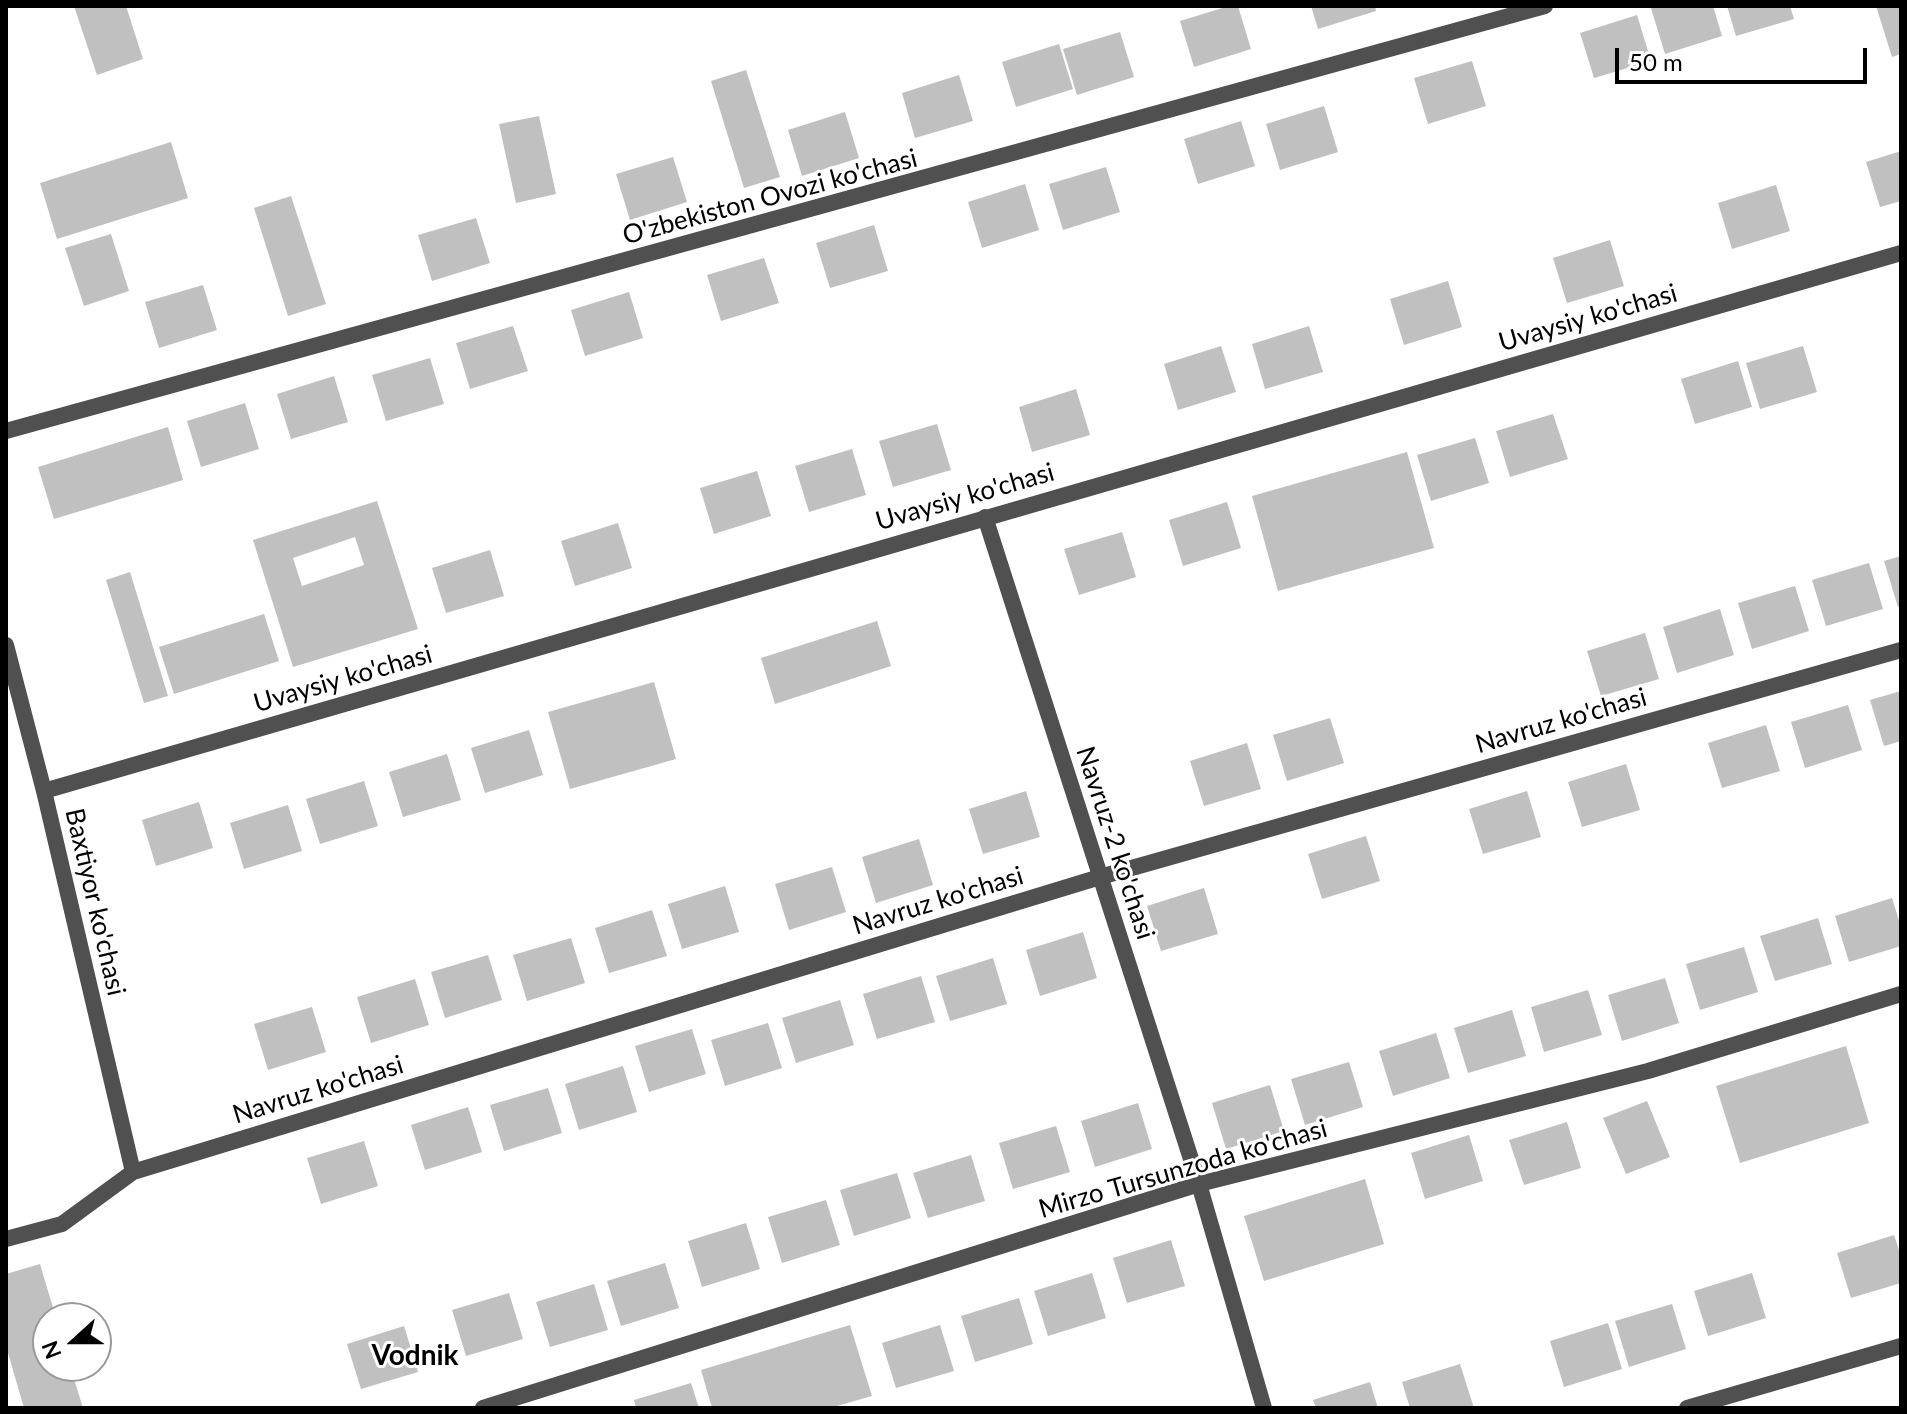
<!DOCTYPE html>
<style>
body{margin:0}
#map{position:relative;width:1907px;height:1414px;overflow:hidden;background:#fff;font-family:Lato,sans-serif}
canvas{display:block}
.frame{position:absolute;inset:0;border:8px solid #000;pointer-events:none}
.north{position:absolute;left:32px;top:1302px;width:80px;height:80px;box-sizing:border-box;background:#fff;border:2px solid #999;border-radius:50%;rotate:249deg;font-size:22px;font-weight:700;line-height:32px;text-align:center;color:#000}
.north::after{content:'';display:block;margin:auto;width:28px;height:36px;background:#000;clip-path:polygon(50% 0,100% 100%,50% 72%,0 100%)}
.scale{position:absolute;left:1615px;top:48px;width:252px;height:36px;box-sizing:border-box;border:4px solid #000;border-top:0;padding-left:10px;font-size:24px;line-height:28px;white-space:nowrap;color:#000;-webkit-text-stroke:6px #fff;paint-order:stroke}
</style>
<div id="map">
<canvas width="1907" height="1414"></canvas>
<div class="frame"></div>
<div class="north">N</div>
<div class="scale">50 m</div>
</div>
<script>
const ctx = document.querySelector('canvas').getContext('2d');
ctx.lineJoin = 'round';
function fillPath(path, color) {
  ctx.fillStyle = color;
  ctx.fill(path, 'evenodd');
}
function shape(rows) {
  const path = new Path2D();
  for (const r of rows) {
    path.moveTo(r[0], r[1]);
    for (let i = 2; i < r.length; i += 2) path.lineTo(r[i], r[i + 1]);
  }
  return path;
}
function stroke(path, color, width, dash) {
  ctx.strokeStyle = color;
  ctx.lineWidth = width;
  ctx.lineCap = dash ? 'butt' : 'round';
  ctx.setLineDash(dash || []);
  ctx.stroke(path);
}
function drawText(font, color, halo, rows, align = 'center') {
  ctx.font = font + ' Lato,sans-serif';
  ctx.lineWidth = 6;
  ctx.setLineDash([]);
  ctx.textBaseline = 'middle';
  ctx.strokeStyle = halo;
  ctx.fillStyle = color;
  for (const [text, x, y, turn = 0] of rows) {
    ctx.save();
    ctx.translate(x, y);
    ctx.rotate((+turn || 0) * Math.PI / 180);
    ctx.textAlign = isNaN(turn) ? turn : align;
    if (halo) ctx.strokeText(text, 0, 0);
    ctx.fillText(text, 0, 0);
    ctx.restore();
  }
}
const building = shape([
 [74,6,126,6,143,59,97,75],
 [1229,6,1238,6,1251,49,1194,67,1180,21],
 [1311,6,1375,6,1376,11,1318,29],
 [1658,6,1713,6,1722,36,1665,54,1651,8],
 [1727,6,1790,6,1794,19,1736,36],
 [1876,6,1901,6,1901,54,1892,57],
 [1637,15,1651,61,1594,78,1580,33],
 [1120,32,1134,77,1077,95,1063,49],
 [1059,44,1073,89,1016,107,1002,62],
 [1472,61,1486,106,1428,124,1414,78],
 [746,70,780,177,744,188,711,81],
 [959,75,973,121,915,138,902,93],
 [1324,106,1338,152,1280,170,1266,124],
 [845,112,859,158,802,176,788,130],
 [539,116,556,194,516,203,499,124],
 [1241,121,1255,166,1198,184,1184,139],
 [171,142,188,198,57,239,40,183],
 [1901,151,1901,201,1880,207,1866,162],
 [673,157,687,202,630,220,616,174],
 [1106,167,1120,212,1063,230,1049,184],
 [1025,184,1039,230,982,248,968,202],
 [1776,185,1790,231,1732,249,1718,203],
 [291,196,326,304,288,316,254,208],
 [476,218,490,263,432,281,418,235],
 [874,225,888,271,830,288,816,243],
 [111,234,129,291,84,306,65,248],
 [1610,240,1624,286,1567,303,1553,258],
 [764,258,779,303,721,321,707,275],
 [1448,281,1462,327,1404,345,1390,299],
 [203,285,217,330,159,348,145,302],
 [629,292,643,338,585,356,571,310],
 [513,326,528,371,470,389,456,343],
 [1309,326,1323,372,1265,389,1252,344],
 [1221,346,1236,392,1178,410,1164,364],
 [1803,346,1817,392,1760,409,1746,363],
 [430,358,444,404,386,421,372,375],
 [1738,361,1752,407,1695,424,1681,379],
 [334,376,348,422,291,439,277,394],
 [1076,389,1090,435,1032,452,1019,407],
 [245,403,259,449,201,467,187,421],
 [1553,414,1568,459,1510,477,1496,431],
 [937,424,951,470,893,487,879,441],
 [168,427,183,480,54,519,38,467],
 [1475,438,1489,483,1431,501,1417,455],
 [852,449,866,495,809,512,795,466],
 [1407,452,1434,548,1278,591,1252,496],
 [757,471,771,516,714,534,700,488],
 [377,501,418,629,293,667,253,540],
 [355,537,364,565,302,586,293,558],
 [1227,502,1241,548,1183,566,1169,520],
 [618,523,632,568,575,586,561,541],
 [1122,532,1136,577,1079,595,1064,549],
 [490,550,504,596,446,613,432,568],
 [1901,556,1901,606,1898,607,1884,561],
 [1869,563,1883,609,1826,626,1812,580],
 [130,572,168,696,144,703,106,580],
 [1795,586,1809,631,1752,649,1738,603],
 [1720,609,1734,655,1677,673,1663,627],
 [264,614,279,661,174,694,159,647],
 [877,621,891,666,775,704,761,658],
 [1645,633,1659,679,1601,696,1587,651],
 [654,682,676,759,570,789,548,712],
 [1901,691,1901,741,1884,746,1870,700],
 [1848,705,1862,750,1805,768,1791,722],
 [1330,718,1344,763,1287,781,1273,735],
 [1766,725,1780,771,1722,788,1708,743],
 [529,730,543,775,485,793,471,748],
 [1247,743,1261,789,1204,806,1190,761],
 [447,754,461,800,403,817,389,772],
 [1626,764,1640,810,1582,827,1568,782],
 [364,781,378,826,320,844,306,799],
 [1026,791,1040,837,983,854,969,809],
 [1527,791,1541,837,1483,854,1469,809],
 [199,802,213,848,156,866,142,820],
 [288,805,302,851,244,869,230,823],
 [1366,836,1380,881,1322,899,1308,854],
 [919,839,933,885,876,903,862,857],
 [832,867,846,912,789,930,775,884],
 [725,886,739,932,682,949,668,904],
 [1204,888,1218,934,1161,951,1147,906],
 [1892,898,1901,927,1901,946,1849,962,1835,916],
 [652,910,667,956,609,973,595,928],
 [1818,918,1832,964,1775,981,1760,936],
 [1083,932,1097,978,1040,996,1026,950],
 [571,938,585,983,527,1001,513,955],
 [1744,947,1758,992,1700,1010,1686,964],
 [488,955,502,1000,445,1018,431,972],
 [993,958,1007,1004,950,1021,936,976],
 [921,976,935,1022,877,1039,863,994],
 [1665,978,1679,1023,1622,1041,1608,995],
 [415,979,429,1025,371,1043,357,997],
 [1588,990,1602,1035,1544,1052,1531,1007],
 [840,1000,854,1045,796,1063,782,1018],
 [312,1007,326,1052,268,1070,254,1024],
 [1512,1010,1526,1056,1468,1073,1454,1028],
 [768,1023,782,1068,725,1086,711,1040],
 [692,1029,706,1074,649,1092,635,1046],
 [1436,1033,1450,1078,1393,1096,1379,1051],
 [1846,1046,1869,1123,1740,1163,1716,1086],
 [1349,1062,1363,1107,1305,1125,1291,1079],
 [623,1066,637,1112,579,1130,565,1084],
 [1270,1085,1284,1131,1226,1149,1212,1103],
 [548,1088,562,1133,504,1151,490,1105],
 [1647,1101,1670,1157,1626,1174,1603,1118],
 [1138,1103,1152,1149,1095,1167,1081,1121],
 [468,1107,482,1152,425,1170,411,1125],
 [1567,1122,1581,1168,1524,1185,1509,1140],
 [1056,1126,1070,1172,1013,1189,999,1143],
 [1469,1135,1483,1181,1425,1199,1411,1153],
 [364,1141,378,1186,321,1204,307,1158],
 [971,1155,985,1201,928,1218,913,1173],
 [897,1173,911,1218,854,1236,840,1190],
 [1365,1179,1384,1244,1264,1281,1244,1216],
 [826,1200,840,1245,782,1263,768,1217],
 [746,1223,760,1269,702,1287,688,1241],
 [1894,1235,1901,1256,1901,1283,1851,1298,1837,1253],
 [1171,1240,1185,1286,1127,1303,1113,1258],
 [665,1263,679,1308,621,1326,607,1281],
 [40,1264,56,1318,48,1318,48,1366,70,1366,83,1408,24,1408,6,1346,6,1274],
 [1092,1273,1106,1318,1048,1336,1034,1291],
 [1752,1273,1766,1318,1708,1336,1694,1291],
 [594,1284,608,1330,550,1347,536,1302],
 [509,1293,523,1339,466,1356,452,1310],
 [1019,1298,1033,1344,975,1362,961,1316],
 [1672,1304,1686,1349,1629,1367,1615,1321],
 [1608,1323,1622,1369,1564,1387,1550,1341],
 [850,1325,872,1396,830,1408,712,1408,701,1370],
 [940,1325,954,1371,896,1388,882,1343],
 [404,1326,418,1372,361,1389,347,1344],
 [1460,1364,1474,1408,1410,1408,1402,1382],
 [1370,1382,1378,1408,1316,1408,1313,1400],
 [691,1383,699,1408,636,1408,634,1400]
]);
const minor = shape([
 [6,431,1545,6],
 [985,517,1199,1184,1264,1408],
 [6,645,44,791,133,1172],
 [44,791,1901,253],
 [6,1239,62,1224,133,1172,1100,877,1901,650],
 [483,1408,1199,1184,1648,1071,1901,994],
 [1687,1408,1901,1346]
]);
const streetNames = [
 ["O'zbekiston Ovozi ko'chasi",770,197,-15],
 ["Uvaysiy ko'chasi",1588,318,-16],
 ["Uvaysiy ko'chasi",965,497,-16],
 ["Uvaysiy ko'chasi",343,679,-16],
 ["Navruz ko'chasi",1561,721,-16],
 ["Navruz-2 ko'chasi",1115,843,72],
 ["Navruz ko'chasi",938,901,-17],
 ["Baxtiyor ko'chasi",95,902,77],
 ["Navruz ko'chasi",318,1090,-17],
 ["Mirzo Tursunzoda ko'chasi",1183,1169,-16]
];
const neighbourhoodNames = [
 ["Vodnik",415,1356]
];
fillPath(building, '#c0c0c0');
stroke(minor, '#505050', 16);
drawText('26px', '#000', '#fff', streetNames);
drawText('bold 28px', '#000', '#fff', neighbourhoodNames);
</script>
